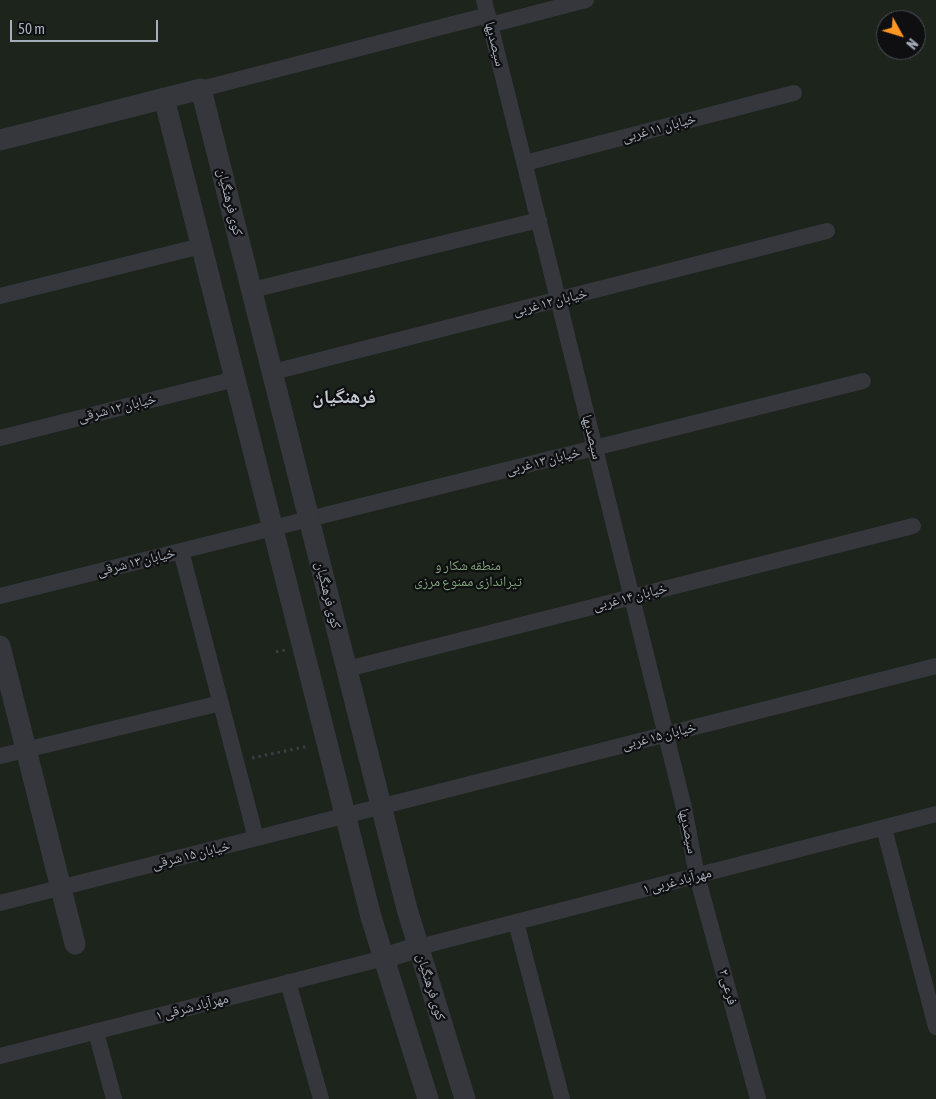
<!DOCTYPE html>
<meta charset="utf-8">
<style>
body{margin:0}
#map{position:relative;width:936px;height:1099px;overflow:hidden;background:#141416;font-family:"Asap Condensed",sans-serif}
canvas{display:block}
.north{position:absolute;left:876px;top:10px;width:50px;height:50px;box-sizing:border-box;background:#0f0f11;border:1px solid #4b4e54;border-radius:50%;rotate:129deg;font-size:14px;font-weight:700;line-height:20px;text-align:center;color:#a4adb8}
.north::after{content:'';display:block;margin:auto;width:18px;height:22px;background:#ff9723;clip-path:polygon(50% 0,100% 100%,50% 72%,0 100%)}
.scale{position:absolute;left:10px;top:20px;width:148px;height:22px;box-sizing:border-box;border:2px solid #a4adb8;border-top:0;padding-left:6px;font-size:15px;line-height:18px;white-space:nowrap;color:#a4adb8;-webkit-text-stroke:4px #0f0f11;paint-order:stroke}
</style>
<div id="map">
<canvas width="936" height="1099"></canvas>
<div class="north">N</div>
<div class="scale">50 m</div>
</div>
<script>
const ctx = document.querySelector('canvas').getContext('2d');
ctx.lineJoin = 'round';
function fillPath(path, color) {
  ctx.fillStyle = color;
  ctx.fill(path, 'evenodd');
}
function shape(rows) {
  const path = new Path2D();
  for (const r of rows) {
    path.moveTo(r[0], r[1]);
    for (let i = 2; i < r.length; i += 2) path.lineTo(r[i], r[i + 1]);
  }
  return path;
}
function stroke(path, color, width, dash) {
  ctx.strokeStyle = color;
  ctx.lineWidth = width;
  ctx.lineCap = dash ? 'butt' : 'round';
  ctx.setLineDash(dash || []);
  ctx.stroke(path);
}
function drawText(font, color, halo, rows, align = 'center') {
  ctx.font = font + ' "Asap Condensed","Noto Naskh Arabic",sans-serif';
  ctx.lineWidth = 4.5;
  ctx.setLineDash([]);
  ctx.textBaseline = 'middle';
  ctx.strokeStyle = halo;
  ctx.fillStyle = color;
  for (const [text, x, y, turn = 0] of rows) {
    ctx.save();
    ctx.translate(x, y);
    ctx.rotate((+turn || 0) * Math.PI / 180);
    ctx.textAlign = isNaN(turn) ? turn : align;
    if (halo) ctx.strokeText(text, 0, 0);
    ctx.fillText(text, 0, 0);
    ctx.restore();
  }
}
const green = shape([
 [0,0,936,0,936,1099,0,1099],
 [886,20,916,20,916,50,886,50]
]);
const path = shape([
 [276,652,285,650],
 [252,758,309,746]
]);
const minor = shape([
 [484,0,684,808,697,876,758,1099],
 [490,25,586,0],
 [201,89,488,15],
 [525,163,794,93],
 [252,290,539,220],
 [0,296,201,246],
 [273,372,827,231],
 [0,438,235,379],
 [181,551,256,838],
 [0,596,863,381],
 [347,669,913,526],
 [0,756,221,703],
 [884,828,936,1027],
 [0,903,936,666],
 [516,922,562,1099],
 [419,947,936,814],
 [288,982,321,1099],
 [96,1032,114,1099],
 [0,1056,384,958]
]);
const tertiary = shape([
 [164,98,371,917,428,1099],
 [0,140,201,89,407,909,465,1099],
 [0,646,75,944],
 [384,958,419,947]
]);
const streetNames = [
 ["سیصدیها",495,44,76],
 ["خیابان ۱۱ غربی",659,128,-15],
 ["کوی فرهنگیان",230,202,76],
 ["خیابان ۱۲ غربی",550,302,-14],
 ["خیابان ۱۲ شرقی",117,408,-14],
 ["سیصدیها",592,437,76],
 ["خیابان ۱۳ غربی",543,461,-14],
 ["خیابان ۱۳ شرقی",136,562,-14],
 ["کوی فرهنگیان",328,595,76],
 ["خیابان ۱۴ غربی",630,597,-14],
 ["خیابان ۱۵ غربی",659,736,-14],
 ["سیصدیها",688,831,78],
 ["خیابان ۱۵ شرقی",191,855,-14],
 ["مهرآباد غربی ۱",677,881,-14],
 ["کوی فرهنگیان",431,987,73],
 ["فرعی ۲",728,987,75],
 ["مهرآباد شرقی ١",192,1007,-14]
];
const parkNames = [
 ["منطقه شکار و",468,566],
 ["تیراندازی ممنوع مرزی",468,582]
];
const districtNames = [
 ["فرهنگیان",344,397]
];
fillPath(green, '#1c241c');
stroke(path, '#3b3e43', 3, [2.5, 4]);
stroke(minor, '#35373c', 16);
stroke(tertiary, '#35373c', 21);
drawText('14px', '#a4adb8', '#0f0f11', streetNames);
drawText('14px', '#7da579', '#0f0f11', parkNames);
drawText('bold 19px', '#c6cbd3', '#0f0f11', districtNames);
</script>
